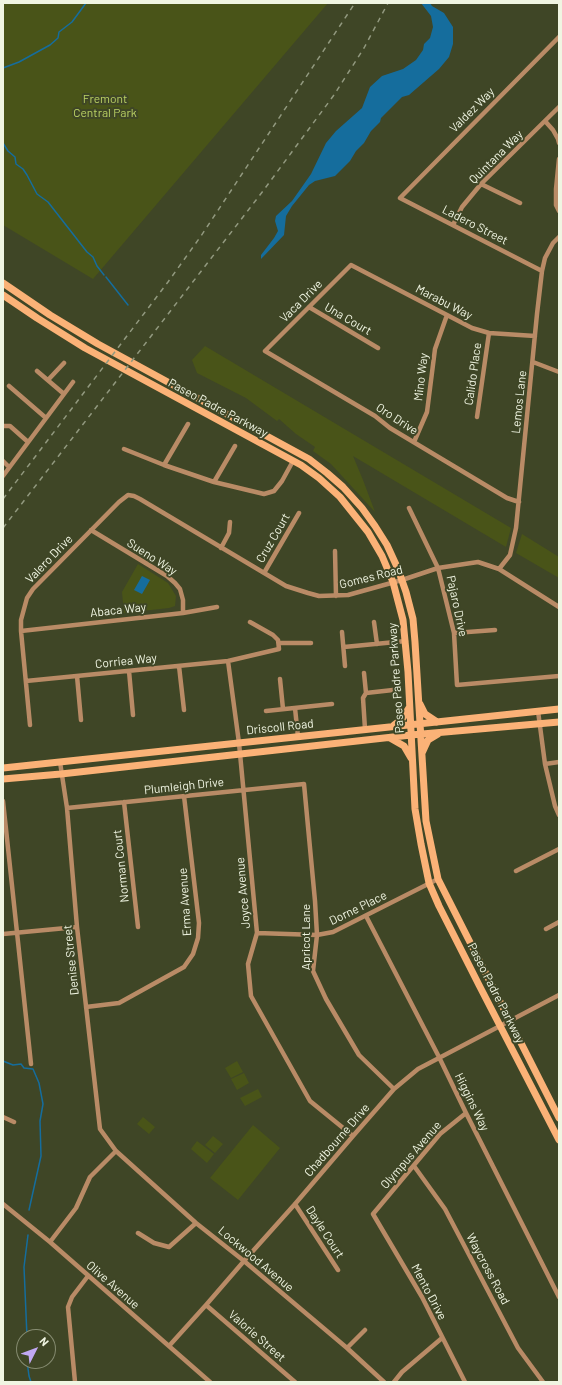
<!DOCTYPE html>
<style>
body{margin:0}
#map{position:relative;width:562px;height:1385px;overflow:hidden;background:#3f4626;font-family:Barlow,sans-serif}
canvas{display:block}
.frame{position:absolute;inset:0;border:4px solid #f0f5e2;pointer-events:none}
.north{position:absolute;left:16px;top:1329px;width:40px;height:40px;box-sizing:border-box;background:#3f4626;border:1px solid #868c71;border-radius:50%;rotate:48deg;font-size:11px;font-weight:700;line-height:16px;text-align:center;color:#f0f5e2}
.north::after{content:'';display:block;margin:auto;width:14px;height:18px;background:#c1a8f3;clip-path:polygon(50% 0,100% 100%,50% 72%,0 100%)}
</style>
<div id="map">
<canvas width="562" height="1385"></canvas>
<div class="frame"></div>
<div class="north">N</div>
</div>
<script>
const ctx = document.querySelector('canvas').getContext('2d');
ctx.lineJoin = 'round';
function fillPath(path, color) {
  ctx.fillStyle = color;
  ctx.fill(path, 'evenodd');
}
function shape(rows) {
  const path = new Path2D();
  for (const r of rows) {
    path.moveTo(r[0], r[1]);
    for (let i = 2; i < r.length; i += 2) path.lineTo(r[i], r[i + 1]);
  }
  return path;
}
function stroke(path, color, width, dash) {
  ctx.strokeStyle = color;
  ctx.lineWidth = width;
  ctx.lineCap = dash ? 'butt' : 'round';
  ctx.setLineDash(dash || []);
  ctx.stroke(path);
}
function drawText(font, color, halo, rows, align = 'center') {
  ctx.font = font + ' Barlow,sans-serif';
  ctx.lineWidth = 4;
  ctx.setLineDash([]);
  ctx.textBaseline = 'middle';
  ctx.strokeStyle = halo;
  ctx.fillStyle = color;
  for (const [text, x, y, turn = 0] of rows) {
    ctx.save();
    ctx.translate(x, y);
    ctx.rotate((+turn || 0) * Math.PI / 180);
    ctx.textAlign = isNaN(turn) ? turn : align;
    if (halo) ctx.strokeText(text, 0, 0);
    ctx.fillText(text, 0, 0);
    ctx.restore();
  }
}
const green = shape([
 [3,3,328,3,93,279,3,225],
 [205,346,511,528,506,547,353,456,363,480,375,512,331,464,313,451,315,447,296,434,279,419,277,421,246,398,197,373,192,360],
 [522,534,559,557,559,578,516,553],
 [138,564,168,583,176,596,175,606,169,608,124,613,122,592],
 [237,1061,243,1072,231,1078,225,1068],
 [244,1073,249,1083,237,1090,231,1079],
 [258,1089,262,1097,245,1106,240,1098],
 [143,1117,155,1127,149,1134,137,1124],
 [253,1125,280,1148,238,1200,210,1178],
 [213,1136,223,1144,215,1153,205,1145],
 [197,1141,214,1154,207,1163,191,1149]
]);
const water = shape([
 [421,3,430,3,432,6,444,13,453,27,453,44,449,57,439,69,409,95,402,97,381,118,380,122,371,131,364,143,356,151,350,161,335,176,315,181,309,185,292,206,286,216,284,235,261,259,261,255,274,238,278,231,275,221,276,216,292,201,311,174,326,143,336,131,362,108,370,87,382,76,403,69,416,60,423,50,424,44,430,38,433,27,431,16],
 [142,576,150,580,142,594,134,590]
]);
const stream = shape([
 [3,68,19,62,50,45,58,38,59,32,72,22,86,3],
 [3,143,8,151,15,157,16,164,23,169,27,175,37,194,48,202,87,252,93,257,97,266,104,275],
 [106,277,128,305],
 [3,1061,13,1065,21,1064,24,1068,33,1069,39,1083,43,1104,40,1121,41,1156,29,1210],
 [27,1337,24,1267,28,1235],
 [27,1361,29,1376,31,1382]
]);
const street = shape([
 [545,121,553,130,558,139,559,143],
 [559,159,556,189,556,205,559,211],
 [481,184,520,203],
 [453,225,462,207,481,184,559,107],
 [542,271,400,198,559,37],
 [309,307,378,348],
 [533,362,559,372],
 [37,371,64,394],
 [48,380,64,363],
 [9,386,46,418],
 [477,417,489,333],
 [3,426,10,426,28,442],
 [414,442,427,412,435,349,447,315],
 [124,449,164,465,214,482,264,494,274,491,282,481,293,461],
 [3,461,9,467],
 [164,465,188,424],
 [3,476,73,382],
 [214,482,235,446],
 [519,502,507,498,390,428,375,416,265,351,351,265,472,328,489,333,535,336],
 [409,508,438,568,454,633,457,685,559,676],
 [91,530,167,576,175,583,180,589,183,600,183,613],
 [221,548,229,533,230,522],
 [335,551,336,596],
 [499,569,510,555,516,528,537,314,542,271,545,258,553,243,559,237],
 [264,573,299,513],
 [374,622,377,644],
 [21,631,183,613,217,607],
 [342,632,345,666],
 [454,633,495,630],
 [279,643,311,643],
 [344,647,406,641],
 [228,661,239,743,257,933,248,964,251,996,310,1101,353,1136],
 [179,666,184,710],
 [129,671,133,715],
 [364,673,366,693,363,698,365,729],
 [77,676,81,720],
 [280,679,283,709],
 [26,681,228,661,279,649,278,640,273,635,250,622],
 [366,693,393,690],
 [295,708,298,737],
 [266,711,332,704],
 [538,711,545,764,555,806,559,815],
 [30,725,21,631,21,620,27,598,33,589,119,502,128,495,134,496,140,499,286,586,308,593,319,596,348,595,402,580,438,568,478,562,499,569,559,607],
 [60,762,67,808,77,927,100,1129,116,1151,196,1223,244,1261,347,1348,384,1382],
 [545,764,559,762],
 [3,801,31,1064],
 [124,802,138,927],
 [67,808,304,784,315,901,317,935,313,971,326,999,359,1055,394,1089],
 [516,871,559,849],
 [366,916,439,1057,466,1113,559,1297],
 [546,929,559,922],
 [257,933,317,935,333,932,438,879],
 [3,934,77,927],
 [86,1007,119,1003,184,967,193,954,198,938,199,923,184,796],
 [3,1117,14,1122],
 [414,1166,445,1209,518,1348,543,1382],
 [3,1204,50,1242,210,1382],
 [295,1204,338,1270],
 [138,1233,154,1243,169,1247,196,1223],
 [50,1242,76,1208,90,1177,116,1151],
 [206,1305,295,1382],
 [169,1346,206,1305,244,1261,295,1204,353,1136,394,1089,418,1069,559,995],
 [347,1348,365,1330],
 [75,1382,68,1307,72,1297,88,1276],
 [394,1382,402,1372,442,1338],
 [465,1382,422,1297,373,1214,440,1134,466,1113]
]);
const secondary = shape([
 [3,283,50,315,98,344,309,459,327,473,343,487,362,508,375,526,387,545,398,569,406,592,413,619,415,642,426,821,438,879,559,1118],
 [3,295,37,318,85,348,301,465,319,478,340,497,368,532,382,556,393,582,403,620,408,672,415,809,421,844,429,883,439,906,479,985,559,1140],
 [420,704,425,714,437,722],
 [394,725,402,719,409,708],
 [390,738,404,746,411,758],
 [422,753,428,740,438,734],
 [3,768,559,709],
 [3,779,61,774,411,735,559,722]
]);
const rail = shape([
 [3,499,168,282,201,236,355,3],
 [3,528,263,191,334,95,364,48,388,3]
]);
const parkNames = [
 ["Fremont",105,99],
 ["Central Park",105,113]
];
const streetNames = [
 ["Valdez Way",472,110,-45],
 ["Quintana Way",496,157,-45],
 ["Ladero Street",475,225,27],
 ["Vaca Drive",301,301,-45],
 ["Marabu Way",444,302,27],
 ["Una Court",348,319,30],
 ["Calido Place",473,374,-82],
 ["Mino Way",421,377,-83],
 ["Lemos Lane",519,402,-84],
 ["Paseo Padre Parkway",218,408,28],
 ["Oro Drive",397,419,33],
 ["Cruz Court",273,538,-60],
 ["Sueno Way",152,557,33],
 ["Valero Drive",49,559,-46],
 ["Gomes Road",371,577,-14],
 ["Pajaro Drive",457,606,78],
 ["Abaca Way",118,610,-6],
 ["Corriea Way",126,661,-6],
 ["Paseo Padre Parkway",396,678,-94],
 ["Driscoll Road",280,727,-6],
 ["Plumleigh Drive",184,786,-6],
 ["Norman Court",121,866,-96],
 ["Joyce Avenue",243,893,-95],
 ["Erma Avenue",185,902,-94],
 ["Dorne Place",358,908,-26],
 ["Apricot Lane",306,937,-90],
 ["Denise Street",71,960,-96],
 ["Paseo Padre Parkway",496,993,63],
 ["Higgins Way",472,1102,64],
 ["Chadbourne Drive",337,1140,-49],
 ["Olympus Avenue",411,1155,-49],
 ["Dayle Court",325,1232,57],
 ["Lockwood Avenue",256,1259,40],
 ["Waycross Road",488,1269,62],
 ["Olive Avenue",113,1285,41],
 ["Mento Drive",429,1292,62],
 ["Valorie Street",257,1336,41]
];
fillPath(green, '#495418');
fillPath(water, '#156d9d');
stroke(stream, '#156d9d', 1.5);
stroke(street, '#b98b66', 4.5);
stroke(secondary, '#fbb277', 7);
stroke(rail, '#92997f', 1.5, [5, 5]);
drawText('12px', '#bbd264', '#3f4626', parkNames);
drawText('12px', '#f0f5e2', '#3f4626', streetNames);
</script>
